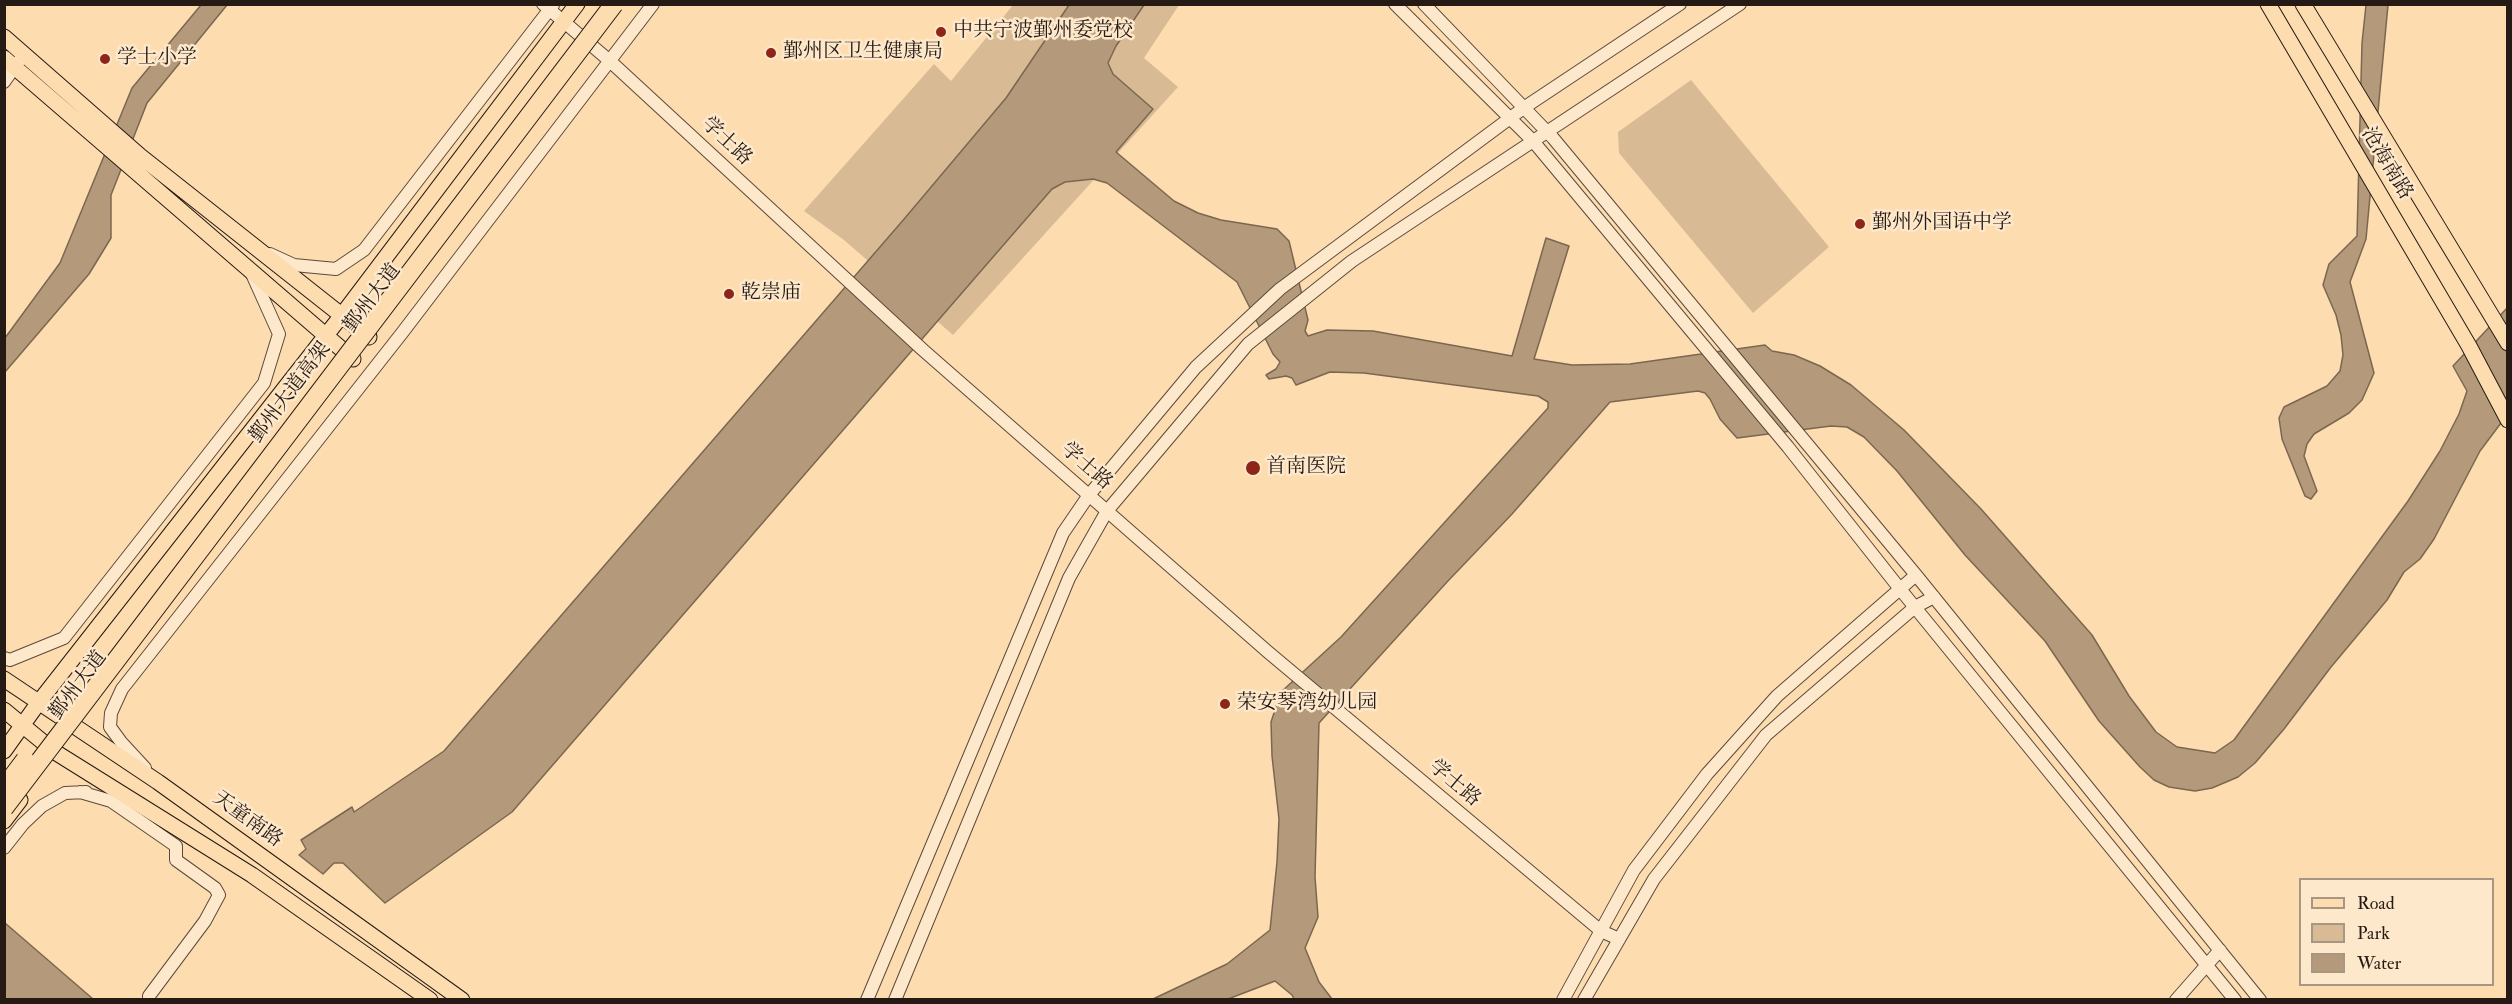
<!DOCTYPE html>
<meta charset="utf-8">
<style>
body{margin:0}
#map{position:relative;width:2512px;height:1004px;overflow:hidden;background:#fddcaf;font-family:"IM FELL Double Pica",serif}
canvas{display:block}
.frame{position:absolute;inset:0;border:6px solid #251a14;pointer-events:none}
.legend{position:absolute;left:2299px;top:878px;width:195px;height:108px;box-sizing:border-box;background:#fee8cb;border:2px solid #a79682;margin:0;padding:8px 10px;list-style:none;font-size:18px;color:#251a14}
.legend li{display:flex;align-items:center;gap:12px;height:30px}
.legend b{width:30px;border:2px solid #a79682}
</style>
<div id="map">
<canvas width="2512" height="1004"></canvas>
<div class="frame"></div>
<ul class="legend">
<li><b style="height:8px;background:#fddcaf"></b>Road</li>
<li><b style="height:16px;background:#d8bb95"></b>Park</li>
<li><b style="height:16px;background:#b49a7a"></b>Water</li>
</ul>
</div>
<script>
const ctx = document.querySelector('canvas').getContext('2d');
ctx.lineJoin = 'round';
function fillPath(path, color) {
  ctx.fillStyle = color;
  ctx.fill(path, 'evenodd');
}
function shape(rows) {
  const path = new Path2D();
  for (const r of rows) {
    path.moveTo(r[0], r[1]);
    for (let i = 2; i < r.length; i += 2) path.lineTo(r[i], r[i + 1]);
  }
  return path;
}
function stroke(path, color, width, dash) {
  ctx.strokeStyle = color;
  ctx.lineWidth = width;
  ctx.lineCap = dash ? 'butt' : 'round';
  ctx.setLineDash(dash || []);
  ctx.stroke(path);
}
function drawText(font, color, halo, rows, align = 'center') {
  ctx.font = font + ' "IM FELL Double Pica","Noto Serif SC",serif';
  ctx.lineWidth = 5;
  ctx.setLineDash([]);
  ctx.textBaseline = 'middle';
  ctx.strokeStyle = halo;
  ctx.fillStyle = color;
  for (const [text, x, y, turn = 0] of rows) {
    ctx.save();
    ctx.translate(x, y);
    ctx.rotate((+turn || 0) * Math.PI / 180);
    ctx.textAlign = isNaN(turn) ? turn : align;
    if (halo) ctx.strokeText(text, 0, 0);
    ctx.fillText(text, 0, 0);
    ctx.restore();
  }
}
const green = shape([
 [1013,5,1179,5,1144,58,1178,87,953,335,844,240,804,211,934,64,951,81],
 [1691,80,1829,247,1753,313,1619,153,1618,132]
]);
const water = shape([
 [201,5,227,5,147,103,111,195,111,238,89,274,5,372,5,338,60,263,132,88,201,5],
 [1069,5,1144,5,1116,46,1108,63,1113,74,1153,109,1116,152,1174,201,1198,213,1221,220,1277,229,1289,241,1308,320,1305,331,1308,336,1327,330,1373,331,1512,356,1546,238,1569,246,1534,359,1572,365,1630,364,1765,345,1772,351,1794,355,1820,366,1851,385,1904,430,1981,509,2092,635,2129,696,2156,732,2177,747,2215,753,2234,740,2408,501,2440,451,2459,414,2467,391,2453,366,2507,308,2507,415,2480,451,2434,539,2420,559,2404,572,2387,600,2331,667,2284,729,2255,763,2238,777,2212,788,2195,791,2169,787,2154,780,2140,767,2099,721,2045,641,1965,555,1897,471,1864,437,1847,427,1831,426,1737,438,1720,419,1710,399,1705,393,1698,391,1610,402,1512,514,1447,582,1319,723,1315,877,1318,917,1305,948,1319,982,1332,999,1294,999,1292,995,1275,981,1228,999,1153,999,1227,964,1270,930,1277,862,1279,819,1272,756,1271,722,1281,692,1341,637,1538,419,1548,408,1548,402,1538,396,1364,373,1330,372,1296,385,1292,378,1286,376,1269,379,1266,375,1276,369,1280,362,1273,354,1237,282,1107,183,1093,179,1065,182,1052,189,512,812,385,903,343,863,334,863,323,874,299,855,306,849,301,840,352,807,354,812,444,751,905,218,1006,98,1069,5],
 [2366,5,2388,5,2366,239,2350,282,2374,373,2362,400,2349,413,2314,434,2307,444,2304,456,2317,491,2311,499,2305,496,2282,439,2279,418,2284,407,2327,386,2340,371,2343,355,2341,335,2336,315,2323,285,2329,264,2357,236,2362,43,2366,5],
 [5,923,93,999,5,999,5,923]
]);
const minor = shape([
 [543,4,611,62,923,350,1268,652,1601,931,1619,939],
 [1395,4,1533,141,1788,447,1900,589,2235,1000],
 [1424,4,1553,138,1916,575,2260,1000],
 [4,82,19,61],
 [270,254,294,265,336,269,364,250,553,5],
 [4,658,10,660,64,638,264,383,279,334,252,274],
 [145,768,121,742,110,727,111,713,122,689,402,333,653,4],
 [80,792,111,801,176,846,176,860,215,888,219,895,205,921,149,996,149,1000],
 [4,848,23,824,42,806,65,793,86,792],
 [867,1000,1063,533,1089,495,1196,367,1280,289,1525,107,1680,4],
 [895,1000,1069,578,1107,511,1248,344,1352,261,1740,4],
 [1563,1000,1634,870,1707,774,1777,696,1916,575],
 [1584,1000,1654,879,1766,735,1915,607,1934,597],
 [2176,1000,2220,950]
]);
const major = shape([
 [2268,4,2469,346,2508,420],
 [2303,4,2508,343],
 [4,37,140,156,369,337],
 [4,58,353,359],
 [4,679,158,782,462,1000],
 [4,710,55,752,252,875,430,1000],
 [4,751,39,702,342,315,577,4],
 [4,821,20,800]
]);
const highwayBridge = shape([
 [4,788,25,760],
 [4,808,614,4]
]);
const markers = [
 [941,32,6,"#8f2418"],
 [771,53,6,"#8f2418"],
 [105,59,6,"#8f2418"],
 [1860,224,6,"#8f2418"],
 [729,294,6,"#8f2418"],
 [1253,468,8,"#8f2418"],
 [1225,704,6,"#8f2418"]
];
const poiNames = [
 ["中共宁波鄞州委党校",953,32],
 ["鄞州区卫生健康局",783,53],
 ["学士小学",117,59],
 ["鄞州外国语中学",1872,224],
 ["乾崇庙",741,294],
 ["首南医院",1266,468],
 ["荣安琴湾幼儿园",1237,704]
];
const streetNames = [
 ["学士路",726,142,43],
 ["沧海南路",2386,164,59],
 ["鄞州大道",373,299,-53],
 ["鄞州大道高架",291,393,-53],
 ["学士路",1086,467,41],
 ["鄞州大道",79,686,-53],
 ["学士路",1454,784,40],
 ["天童南路",247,820,36]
];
fillPath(green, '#d8bb95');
fillPath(water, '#b49a7a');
stroke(water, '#7b6751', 1.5);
stroke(minor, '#5b4a3b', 14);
stroke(major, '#251a14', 17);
stroke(minor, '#fee8cb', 12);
stroke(major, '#fddcaf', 15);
stroke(highwayBridge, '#251a14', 20, []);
stroke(highwayBridge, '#fddcaf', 18);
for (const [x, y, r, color] of markers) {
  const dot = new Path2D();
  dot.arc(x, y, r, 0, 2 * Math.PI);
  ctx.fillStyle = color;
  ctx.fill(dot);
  stroke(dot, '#fee8cb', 2);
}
drawText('20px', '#251a14', '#fee8cb', poiNames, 'left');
drawText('20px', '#251a14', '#fee8cb', streetNames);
</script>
